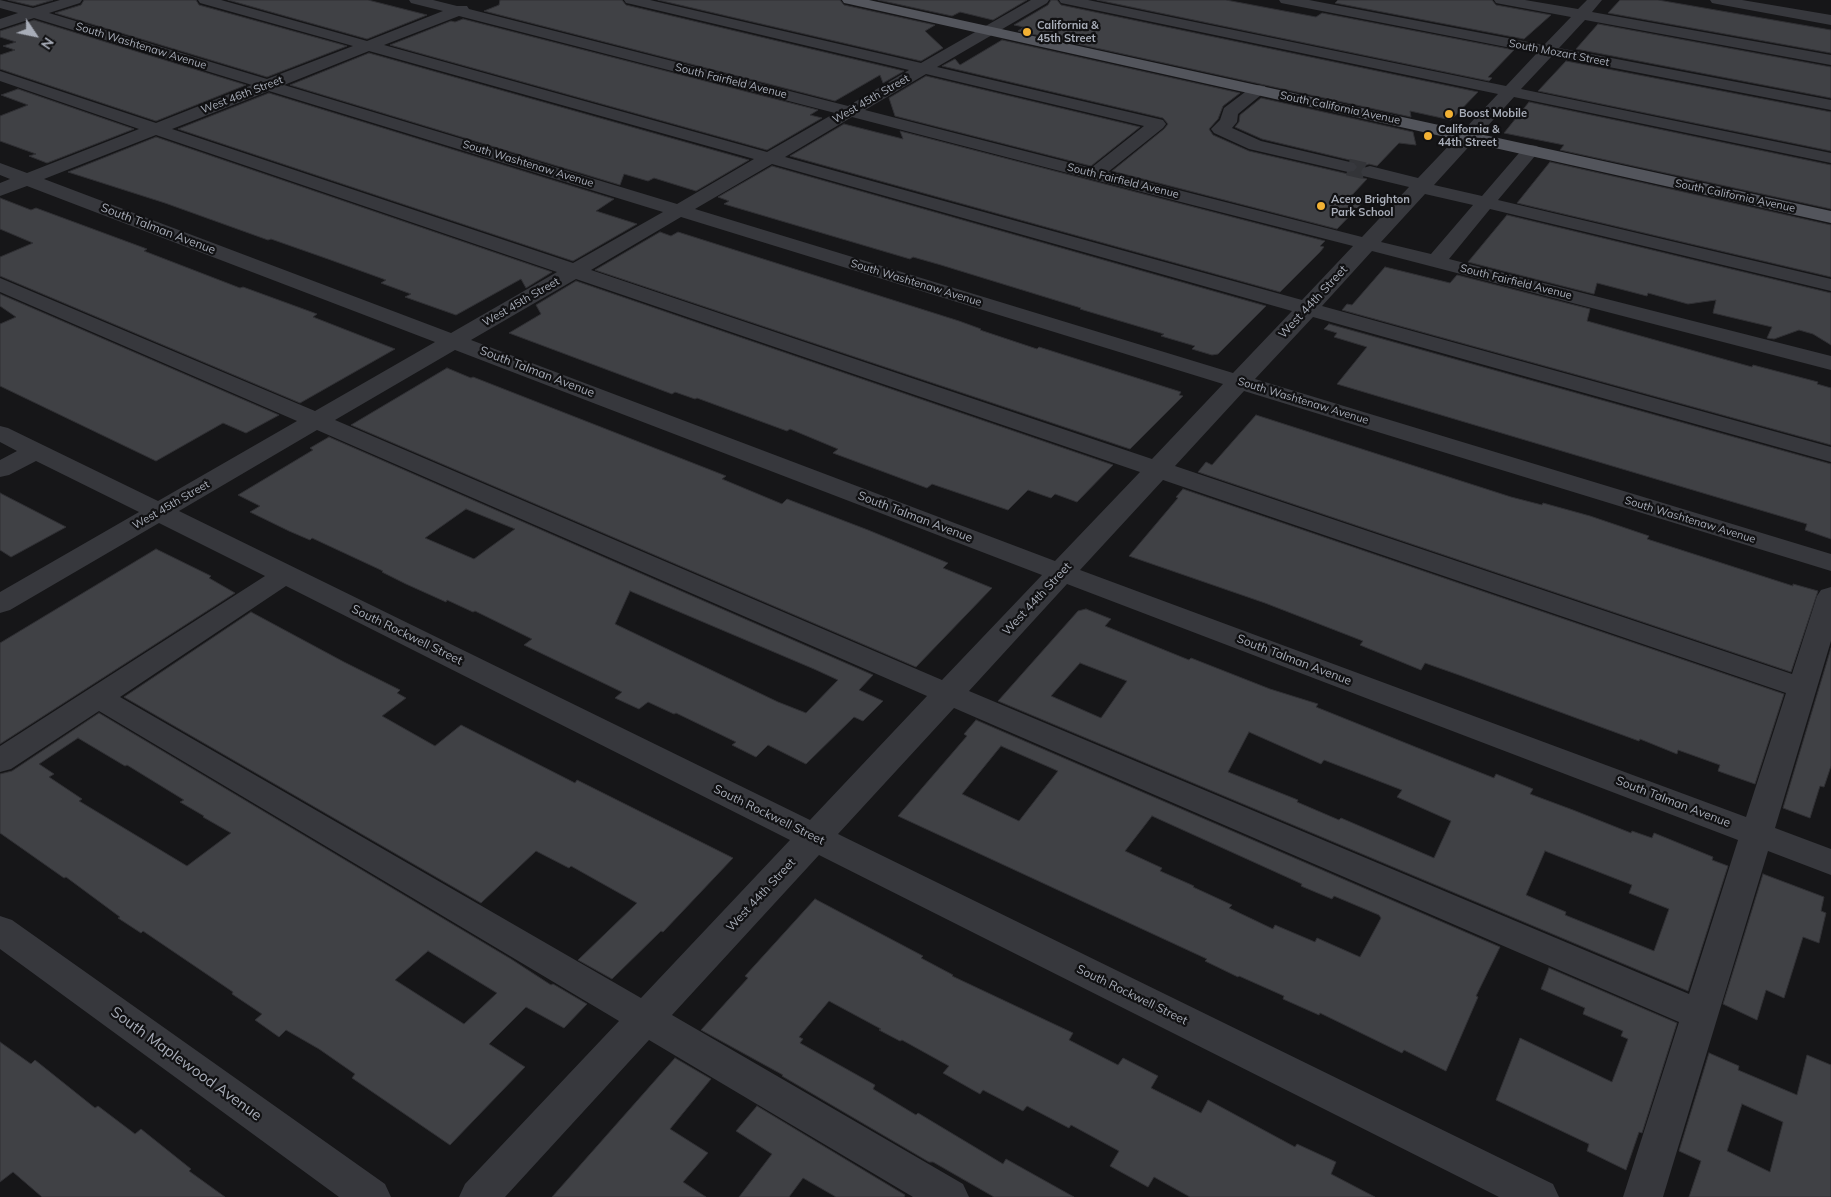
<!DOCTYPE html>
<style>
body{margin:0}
#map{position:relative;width:1831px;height:1197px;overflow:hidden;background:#161618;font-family:Mulish,sans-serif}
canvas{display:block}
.north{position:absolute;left:10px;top:10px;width:50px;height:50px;-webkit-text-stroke:4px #111113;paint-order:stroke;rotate:124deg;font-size:14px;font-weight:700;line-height:20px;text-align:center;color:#a8adb8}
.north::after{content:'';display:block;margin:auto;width:18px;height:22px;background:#a8adb8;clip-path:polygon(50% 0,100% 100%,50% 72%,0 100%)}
</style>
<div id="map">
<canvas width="1831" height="1197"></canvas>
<div class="north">N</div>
</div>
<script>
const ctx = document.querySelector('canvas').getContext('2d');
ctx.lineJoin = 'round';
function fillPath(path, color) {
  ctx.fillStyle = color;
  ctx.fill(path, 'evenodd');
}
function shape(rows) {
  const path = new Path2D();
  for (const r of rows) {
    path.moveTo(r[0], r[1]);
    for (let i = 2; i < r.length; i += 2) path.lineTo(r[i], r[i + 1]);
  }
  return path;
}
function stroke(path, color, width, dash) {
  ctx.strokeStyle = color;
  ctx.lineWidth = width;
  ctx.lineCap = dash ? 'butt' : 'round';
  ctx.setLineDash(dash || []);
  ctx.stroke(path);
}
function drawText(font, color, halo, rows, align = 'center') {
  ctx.font = font + ' Mulish,sans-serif';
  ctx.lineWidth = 4.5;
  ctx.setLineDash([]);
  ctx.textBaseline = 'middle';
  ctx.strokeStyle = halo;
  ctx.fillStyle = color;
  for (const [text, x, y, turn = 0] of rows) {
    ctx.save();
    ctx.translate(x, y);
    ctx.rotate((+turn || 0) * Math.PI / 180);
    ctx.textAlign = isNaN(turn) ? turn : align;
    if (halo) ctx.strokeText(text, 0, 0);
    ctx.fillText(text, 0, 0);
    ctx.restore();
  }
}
const building = shape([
 [8,0,53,0,33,6,8,0],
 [84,0,196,0,199,5,347,46,267,77,55,13,81,5,84,0],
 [228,0,368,0,427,15,367,39,228,0],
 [500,0,622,0,626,5,904,71,883,83,880,75,835,101,484,11,499,5,500,0],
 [658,0,840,0,844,5,935,25,925,31,943,48,921,61,658,0],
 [878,0,1027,0,993,20,960,12,952,16,878,0],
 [1051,0,1057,0,1061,5,1478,92,1451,120,1410,111,1411,117,1018,31,1024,27,1014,25,1048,5,1051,0],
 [1097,0,1226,0,1316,17,1322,13,1514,50,1488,77,1492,78,1489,81,1097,0],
 [1338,0,1492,0,1496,5,1551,15,1524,39,1335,3,1338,0],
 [1620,0,1658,0,1831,30,1831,53,1608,13,1620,0],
 [463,19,818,110,810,115,822,118,767,150,390,45,451,21,455,22,463,19],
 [34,20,246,85,156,121,0,69,0,55,15,50,3,46,16,42,0,37,0,31,34,20],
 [1598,24,1831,67,1831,98,1576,49,1598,24],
 [1002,40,1240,93,1223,106,1218,119,1209,129,1213,135,1249,151,1348,174,1354,173,1359,167,1354,161,1262,139,1235,127,1239,122,1240,115,1261,98,1413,132,1416,145,1399,143,1377,166,1369,164,1361,167,1359,173,1363,178,1367,179,1352,195,1367,198,1337,229,1112,171,1164,129,1168,124,1163,118,942,66,955,59,960,65,1002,40],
 [369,53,749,160,696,191,654,178,648,181,624,174,620,185,290,85,369,53],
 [1566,61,1831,112,1831,151,1538,91,1566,61],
 [926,76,1140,127,1091,166,895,116,889,98,926,76],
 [18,89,134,129,47,163,29,156,36,154,0,141,0,116,28,105,1,95,18,89],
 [269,93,614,199,596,211,637,224,573,261,178,129,269,93],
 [1529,102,1831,165,1831,209,1560,150,1564,145,1504,133,1529,102],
 [844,124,903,139,900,131,1325,241,1320,246,1324,247,1320,252,1280,292,790,156,844,124],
 [156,137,552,272,526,288,521,279,456,315,405,297,411,294,381,283,386,280,328,259,271,239,268,240,165,203,68,172,156,137],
 [1550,162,1831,225,1831,277,1517,203,1550,162],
 [772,166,1266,306,1218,354,1212,355,1192,349,1195,346,1161,336,1164,334,1080,309,1081,308,941,265,913,257,910,259,724,204,729,201,718,197,772,166],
 [0,198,31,210,36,208,147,249,144,251,240,288,243,287,317,314,313,317,395,349,300,403,0,276,0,257,33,243,0,229,0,198],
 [1507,215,1831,293,1831,345,1813,334,1799,330,1774,339,1767,338,1772,327,1713,313,1716,300,1688,304,1648,293,1647,296,1597,283,1594,294,1468,262,1507,215],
 [660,232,671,236,678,232,959,321,981,329,980,330,1037,349,1039,347,1140,379,1181,392,1179,395,1183,396,1130,449,595,270,660,232],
 [1385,267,1450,283,1457,275,1590,309,1587,321,1752,367,1753,365,1818,382,1817,384,1831,388,1831,445,1342,310,1347,304,1352,305,1385,267],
 [576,281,1113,465,1077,502,1055,494,1051,498,1028,490,1008,510,932,484,927,488,833,453,838,449,790,429,787,431,697,398,695,399,675,392,672,394,509,333,541,314,536,305,576,281],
 [0,294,279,415,246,433,223,423,156,461,0,386,0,324,16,317,0,306,0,294],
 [1329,324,1831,464,1831,539,1805,530,1807,524,1337,384,1367,347,1334,337,1337,333,1324,329,1329,324],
 [447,368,471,378,473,377,726,476,722,479,782,504,787,499,868,530,948,563,943,568,992,588,916,667,351,425,447,368],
 [1256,415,1511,497,1542,505,1543,503,1590,516,1649,536,1647,539,1793,586,1793,584,1818,591,1791,672,1198,472,1206,462,1212,465,1256,415],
 [329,437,873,675,859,690,883,701,863,721,854,717,806,764,768,745,756,757,732,745,736,742,676,713,674,714,648,702,639,709,615,698,622,692,524,645,532,639,475,611,473,612,447,600,446,602,406,584,382,572,383,571,312,538,310,540,289,531,250,512,260,506,238,495,313,450,310,448,329,437],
 [466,509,515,529,474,559,425,538,466,509],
 [630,591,814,669,838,680,806,713,778,702,615,624,630,591],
 [1183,489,1784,694,1755,784,1718,771,1720,765,1678,750,1677,754,1640,739,1639,741,1459,675,1425,663,1421,670,1360,645,1363,641,1265,603,1129,556,1178,498,1176,497,1183,489],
 [0,493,66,527,11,557,0,550,0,493],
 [156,549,211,576,209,578,235,593,0,744,0,643,156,549],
 [1086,609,1111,619,1105,626,1189,660,1191,658,1270,689,1318,704,1316,707,1418,748,1494,778,1496,774,1533,789,1530,794,1573,810,1631,833,1632,831,1652,838,1654,833,1713,857,1712,860,1728,866,1688,991,998,701,1078,611,1086,609],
 [1080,663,1127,681,1101,718,1051,696,1080,663],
 [1249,732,1321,764,1324,760,1402,790,1397,797,1451,821,1434,858,1341,818,1339,820,1297,802,1298,800,1228,772,1249,732],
 [1545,851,1632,885,1629,893,1669,909,1654,951,1565,915,1566,912,1526,895,1545,851],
 [251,612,344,662,400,690,397,693,406,698,382,716,435,746,461,725,575,783,577,780,733,858,663,932,661,931,612,979,578,960,637,903,571,866,569,868,536,851,481,903,124,697,251,612],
 [1831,648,1831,766,1824,787,1820,786,1810,818,1783,808,1831,648],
 [99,713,511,959,551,985,553,984,587,1004,564,1028,526,1007,489,1044,525,1067,450,1145,352,1078,355,1074,319,1049,286,1030,279,1037,255,1020,262,1014,232,994,233,992,143,931,141,933,118,918,120,917,66,877,64,878,0,833,0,774,12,771,99,713],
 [78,738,125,766,127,765,184,800,180,802,204,816,203,817,231,833,187,866,79,801,82,799,49,777,54,774,39,764,78,738],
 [428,951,497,993,464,1024,395,980,428,951],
 [976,720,1500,947,1476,996,1478,997,1446,1071,1404,1050,1402,1053,1320,1013,1319,1015,1283,999,1284,996,1239,976,1238,977,1205,961,1207,959,898,816,967,736,964,734,976,720],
 [1001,746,1058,771,1019,821,962,794,1001,746],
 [1152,816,1302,884,1301,886,1332,899,1334,896,1379,915,1381,918,1360,957,1317,938,1315,942,1275,925,1273,929,1229,908,1232,905,1193,887,1194,886,1160,871,1162,868,1125,851,1152,816],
 [1763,874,1824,897,1821,911,1826,913,1819,943,1803,937,1784,998,1766,990,1757,1020,1723,1004,1763,874],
 [815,899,923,956,921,958,953,975,952,976,1073,1033,1069,1040,1118,1065,1123,1058,1158,1076,1151,1088,1201,1113,1208,1100,1295,1147,1297,1144,1336,1162,1331,1174,1375,1197,1190,1197,1154,1177,1148,1187,1110,1166,1119,1151,1071,1125,1069,1128,1027,1106,1023,1111,983,1090,980,1094,943,1073,949,1066,902,1040,900,1041,879,1030,881,1029,829,1001,799,1037,803,1039,800,1043,875,1085,873,1089,916,1115,918,1113,1003,1164,1006,1159,1074,1197,994,1197,933,1162,929,1162,782,1076,783,1075,701,1030,748,978,745,976,815,899],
 [1549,968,1677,1023,1642,1133,1639,1132,1626,1170,1587,1151,1589,1144,1496,1100,1520,1038,1612,1082,1628,1039,1621,1036,1623,1031,1583,1014,1585,1008,1541,989,1549,968],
 [0,1042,31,1064,35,1060,95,1108,98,1106,135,1134,141,1129,191,1169,189,1171,225,1197,42,1197,13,1172,0,1182,0,1042],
 [1709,1053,1739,1066,1738,1070,1797,1095,1807,1055,1831,1065,1831,1197,1689,1197,1701,1161,1679,1151,1709,1053],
 [1742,1104,1783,1122,1770,1172,1727,1151,1742,1104],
 [675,1058,711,1079,670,1129,708,1153,683,1182,706,1197,552,1197,675,1058],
 [757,1106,905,1195,904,1197,836,1197,803,1178,789,1197,739,1197,772,1154,736,1131,757,1106]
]);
const minorTunnel = shape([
 [1348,167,1370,172]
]);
const minor = shape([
 [0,0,33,8,60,0,82,0,80,3,49,13,267,79,353,46,200,3,198,0,221,0,367,41,443,11,411,3,409,0,433,0,457,6,467,6,469,9,848,106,909,70,631,4,626,3,624,0,650,0,921,63,1031,0,1049,0,1047,3,937,67,1163,120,1166,124,1163,128,1108,172,1362,237,1409,187,1363,176,1361,172,1363,168,1370,166,1418,178,1498,94,1066,4,1061,3,1059,0,1088,0,1506,86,1537,53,1286,4,1281,3,1279,0,1309,0,1544,45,1571,17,1501,4,1496,3,1494,0,1525,0,1578,9,1587,0,1602,0,1592,12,1831,55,1831,65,1585,20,1559,48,1831,100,1831,110,1552,56,1521,89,1831,153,1831,163,1514,97,1434,185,1482,196,1525,146,1531,145,1537,146,1540,150,1498,200,1831,279,1831,291,1490,209,1449,259,1831,356,1831,370,1372,251,1322,306,1831,447,1831,462,1313,317,1255,379,1831,554,1831,571,1244,391,1175,466,1792,674,1817,596,1821,590,1831,587,1831,641,1775,828,1831,849,1831,875,1768,851,1663,1197,1623,1197,1679,1022,954,708,838,834,1553,1184,1559,1197,1499,1197,819,855,672,1015,963,1184,969,1197,913,1197,649,1040,505,1197,459,1197,465,1184,619,1021,99,711,11,769,0,772,0,746,265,576,159,523,10,610,0,613,0,592,139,512,36,461,9,475,0,477,0,460,17,451,0,442,0,426,8,428,158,501,297,421,0,292,0,278,315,411,435,342,27,186,0,196,0,183,10,179,0,175,0,163,27,173,139,129,0,81,0,71,156,123,252,85,34,18,0,29,0,19,18,13,0,8,0,0],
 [459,16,835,113,767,152,384,45,459,16],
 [369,51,754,159,677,204,284,85,369,51],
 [926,74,1144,126,1091,168,865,110,926,74],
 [269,91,663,212,573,263,172,129,269,91],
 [852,117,1087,178,1353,246,1302,300,785,157,852,117],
 [156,135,557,272,451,333,44,179,156,135],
 [772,164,1292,311,1233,373,695,209,772,164],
 [1425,194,1473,205,1431,254,1381,242,1425,194],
 [681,217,1223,384,1152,459,591,270,681,217],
 [576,279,1140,472,1055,561,471,340,576,279],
 [455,350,1042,575,942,680,335,420,455,350],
 [317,430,927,696,810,820,179,511,317,430],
 [1163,480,1786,693,1746,817,1080,570,1163,480],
 [1067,584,1738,840,1689,994,969,691,1067,584],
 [286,586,790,840,641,998,120,697,286,586],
 [1710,0,1742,0,1831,15,1831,25,1717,4,1712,3,1710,0],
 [1259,85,1265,86,1267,90,1238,114,1237,122,1232,128,1261,141,1354,163,1357,167,1354,171,1348,172,1249,149,1214,133,1211,129,1220,120,1224,108,1253,86,1259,85],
 [0,916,12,920,385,1184,391,1197,339,1197,0,949,0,916]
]);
const major = shape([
 [842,0,869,0,1831,211,1831,223,849,4,844,3,842,0]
]);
const markers = [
 [1027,32,5,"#f2b134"],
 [1449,114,5,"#f2b134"],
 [1428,136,5,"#f2b134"],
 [1321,206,5,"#f2b134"]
];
const farPoinames = [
 ["California &",1037,26],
 ["45th Street",1037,39],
 ["Boost Mobile",1459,114],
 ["California &",1438,130],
 ["44th Street",1438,143],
 ["Acero Brighton",1331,200],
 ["Park School",1331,213]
];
const farStreetnames = [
 ["South Washtenaw Avenue",141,46,17],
 ["South Mozart Street",1559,53,11],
 ["South Fairfield Avenue",731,81,14],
 ["West 46th Street",242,95,-21],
 ["West 45th Street",871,99,-30],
 ["South California Avenue",1340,108,12],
 ["South Washtenaw Avenue",528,164,17],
 ["South Fairfield Avenue",1123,181,14],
 ["South California Avenue",1735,196,12],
 ["South Fairfield Avenue",1516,282,14],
 ["South Washtenaw Avenue",916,283,17],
 ["West 45th Street",521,302,-30],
 ["South Washtenaw Avenue",1303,401,17],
 ["West 45th Street",171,505,-30],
 ["South Washtenaw Avenue",1690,520,17]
];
const streetNames = [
 ["South Talman Avenue",158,229,21],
 ["West 44th Street",1313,302,-47],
 ["South Talman Avenue",537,372,21],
 ["South Talman Avenue",915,517,21],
 ["West 44th Street",1037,599,-47],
 ["South Rockwell Street",407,635,26],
 ["South Talman Avenue",1294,660,21],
 ["South Talman Avenue",1673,802,21],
 ["South Rockwell Street",769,815,26],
 ["West 44th Street",761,895,-47],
 ["South Rockwell Street",1132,995,26]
];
const nearStreetnames = [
 ["South Maplewood Avenue",186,1064,36]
];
fillPath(building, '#404145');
stroke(building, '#303034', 1);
stroke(minorTunnel, '#333438', 17, [17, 8]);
fillPath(minor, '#37383d');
fillPath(major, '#53555c');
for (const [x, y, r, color] of markers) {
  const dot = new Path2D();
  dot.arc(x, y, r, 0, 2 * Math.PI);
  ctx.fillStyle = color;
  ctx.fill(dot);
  stroke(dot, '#111113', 2);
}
drawText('bold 11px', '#a8adb8', '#111113', farPoinames, 'left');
drawText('11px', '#a8adb8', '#111113', farStreetnames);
drawText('12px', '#a8adb8', '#111113', streetNames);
drawText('15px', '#a8adb8', '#111113', nearStreetnames);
</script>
